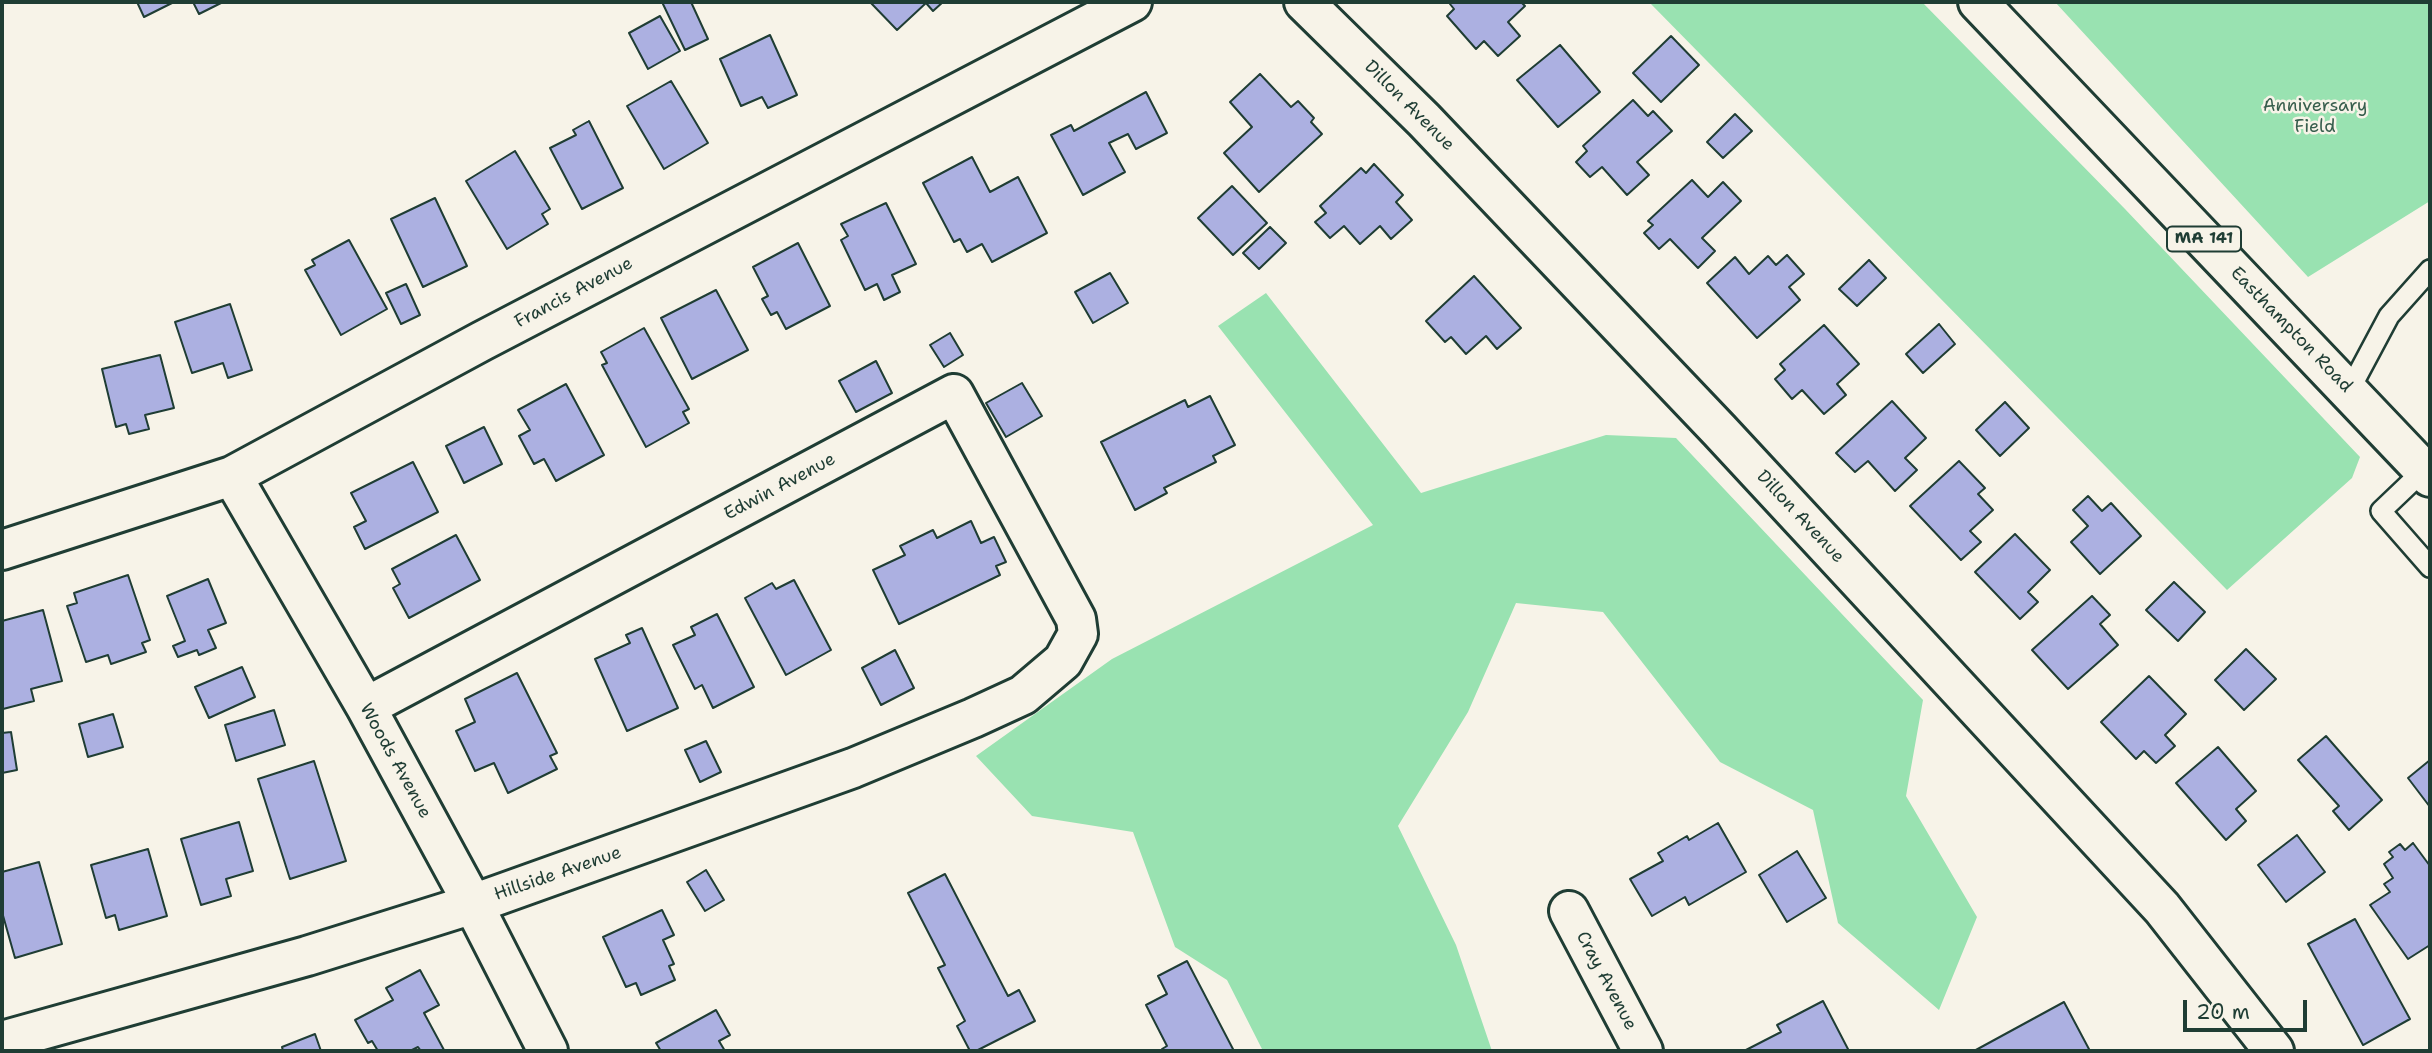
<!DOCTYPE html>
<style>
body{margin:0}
#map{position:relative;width:2432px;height:1053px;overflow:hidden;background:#f7f3e8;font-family:"Shantell Sans",sans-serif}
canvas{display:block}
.frame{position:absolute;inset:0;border:4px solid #1f3d34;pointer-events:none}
.scale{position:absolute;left:2183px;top:1000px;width:124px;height:32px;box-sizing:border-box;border:4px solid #1f3d34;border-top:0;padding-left:9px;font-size:21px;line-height:24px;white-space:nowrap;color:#1f3d34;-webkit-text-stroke:5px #f7f3e8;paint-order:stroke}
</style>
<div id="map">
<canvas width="2432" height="1053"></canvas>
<div class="frame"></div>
<div class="scale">20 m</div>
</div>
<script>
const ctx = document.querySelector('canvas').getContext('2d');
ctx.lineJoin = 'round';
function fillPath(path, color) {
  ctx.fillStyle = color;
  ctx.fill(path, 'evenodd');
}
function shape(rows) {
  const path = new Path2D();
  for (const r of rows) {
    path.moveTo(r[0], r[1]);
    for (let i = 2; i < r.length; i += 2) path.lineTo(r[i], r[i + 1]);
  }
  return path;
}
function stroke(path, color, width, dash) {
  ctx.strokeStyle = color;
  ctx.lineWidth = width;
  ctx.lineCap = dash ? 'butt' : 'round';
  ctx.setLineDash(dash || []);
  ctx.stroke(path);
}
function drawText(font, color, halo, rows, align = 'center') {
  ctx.font = font + ' "Shantell Sans",sans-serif';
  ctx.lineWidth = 5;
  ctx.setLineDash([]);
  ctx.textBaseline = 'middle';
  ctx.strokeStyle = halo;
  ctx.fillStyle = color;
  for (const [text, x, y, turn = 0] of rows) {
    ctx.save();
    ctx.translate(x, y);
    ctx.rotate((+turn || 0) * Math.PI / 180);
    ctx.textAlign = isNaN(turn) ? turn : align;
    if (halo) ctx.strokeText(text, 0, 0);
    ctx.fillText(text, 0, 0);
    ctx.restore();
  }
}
const green = shape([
 [1649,2,1922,2,2125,209,2360,457,2352,478,2227,590],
 [2055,2,2430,2,2430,201,2308,277],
 [1266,293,1421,493,1606,435,1676,438,1923,700,1906,796,1977,917,1939,1010,1838,923,1813,810,1720,762,1603,612,1516,603,1468,712,1398,826,1456,945,1492,1051,1263,1051,1227,980,1175,947,1133,832,1032,816,976,756,1112,659,1373,525,1218,326]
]);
const building = shape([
 [137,2,174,2,144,17,137,2],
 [193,2,223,2,199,14,193,2],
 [662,2,691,2,708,39,685,50,662,2],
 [870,2,943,2,933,11,926,3,897,30,870,2],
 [1453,2,1521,2,1525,6,1508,22,1520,36,1498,56,1484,41,1476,49,1447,16,1454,9,1450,4,1453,2],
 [660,16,680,51,648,69,629,33,660,16],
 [770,35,797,95,768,108,762,97,741,106,720,59,770,35],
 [1671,36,1699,65,1661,102,1633,73,1671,36],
 [1560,45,1600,92,1558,127,1517,80,1560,45],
 [1260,74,1291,107,1298,101,1314,118,1311,122,1322,134,1259,192,1224,153,1252,127,1230,102,1260,74],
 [671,81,708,143,664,169,627,106,671,81],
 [1146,92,1167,133,1136,149,1128,134,1109,143,1125,172,1083,195,1051,135,1071,125,1074,131,1146,92],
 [1633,100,1648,116,1653,111,1672,131,1637,162,1649,175,1627,195,1602,167,1590,177,1576,162,1587,151,1583,146,1633,100],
 [1735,114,1752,131,1723,158,1707,142,1735,114],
 [589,121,623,188,582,209,550,148,576,135,573,130,589,121],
 [515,151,550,209,542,214,548,224,507,249,466,181,515,151],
 [972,157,990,192,1018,177,1047,233,992,262,982,244,967,252,960,239,954,242,923,183,972,157],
 [1374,164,1403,195,1396,202,1412,220,1391,239,1380,226,1360,244,1344,226,1330,238,1315,222,1326,213,1320,206,1361,168,1366,173,1374,164],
 [1692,180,1708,197,1723,182,1741,201,1702,238,1715,251,1698,268,1670,239,1659,249,1644,233,1653,225,1648,221,1692,180],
 [1232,186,1267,223,1233,255,1198,218,1232,186],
 [435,198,467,266,423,287,391,219,435,198],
 [886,203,916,264,892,275,900,292,884,300,877,284,865,290,841,240,848,236,841,224,886,203],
 [1270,227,1286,243,1259,269,1243,253,1270,227],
 [349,240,387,309,341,335,305,270,315,265,312,260,349,240],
 [798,243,830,306,786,329,777,312,771,315,762,299,768,296,753,267,798,243],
 [1787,255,1804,274,1789,287,1800,300,1757,338,1707,283,1735,257,1749,274,1768,256,1776,265,1787,255],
 [1869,260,1886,278,1857,306,1839,289,1869,260],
 [1110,273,1128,303,1093,323,1075,292,1110,273],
 [1474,276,1521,328,1497,349,1486,336,1466,354,1451,337,1445,342,1426,321,1474,276],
 [406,284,420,315,401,324,386,293,406,284],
 [716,290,748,350,692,379,661,318,716,290],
 [230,304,252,370,228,378,223,363,192,373,175,322,230,304],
 [1939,324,1955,344,1923,373,1906,354,1939,324],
 [1824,325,1859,364,1837,384,1846,395,1824,414,1802,390,1792,399,1775,379,1785,370,1780,364,1824,325],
 [644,328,689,409,683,412,689,423,646,447,602,365,607,363,601,352,644,328],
 [950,333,963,355,944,367,930,345,950,333],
 [160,355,174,408,145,415,149,429,129,434,126,424,116,427,102,369,160,355],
 [876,361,892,393,856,412,839,381,876,361],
 [1022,383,1042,416,1006,437,986,403,1022,383],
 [566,384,604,455,556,481,544,459,534,464,519,436,530,430,518,410,566,384],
 [1210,396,1235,445,1213,456,1216,462,1164,488,1167,493,1135,510,1101,442,1185,400,1188,407,1210,396],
 [1892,401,1926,438,1905,458,1917,470,1895,491,1868,461,1855,472,1836,453,1892,401],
 [2005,402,2029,428,2000,456,1976,430,2005,402],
 [484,427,502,464,464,483,446,446,484,427],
 [1959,461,1985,488,1978,494,1993,510,1970,531,1981,542,1961,560,1910,506,1959,461],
 [413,462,438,512,365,549,354,527,366,521,351,493,413,462],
 [2088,496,2102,511,2111,503,2141,536,2100,574,2071,542,2088,526,2073,510,2088,496],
 [971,521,981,543,994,537,1006,562,996,566,1000,575,899,624,873,570,905,555,900,546,933,530,937,538,971,521],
 [2015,534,2050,570,2028,592,2038,602,2020,619,1975,572,2015,534],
 [456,535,480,580,409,618,393,588,400,584,392,569,456,535],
 [128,575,150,640,142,643,146,652,111,664,108,655,86,662,67,606,77,603,74,593,128,575],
 [208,579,226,623,208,630,216,648,199,655,197,650,178,657,173,646,185,641,167,596,208,579],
 [794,580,831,650,786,675,745,598,772,583,776,589,794,580],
 [2174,582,2205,612,2178,641,2146,610,2174,582],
 [2092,596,2110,615,2100,624,2118,645,2068,689,2032,650,2092,596],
 [43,610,62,681,31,689,34,701,3,709,2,621,43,610],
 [717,614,754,687,713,708,702,685,695,689,673,645,695,635,691,627,717,614],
 [642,628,678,708,627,731,595,659,630,643,626,635,642,628],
 [2246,649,2276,679,2244,710,2215,680,2246,649],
 [895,650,914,688,881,705,862,668,895,650],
 [242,667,255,697,209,718,195,687,242,667],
 [517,673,557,753,550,756,557,769,508,793,494,763,475,771,456,731,475,722,465,699,517,673],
 [2149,676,2186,714,2165,735,2175,746,2156,763,2144,751,2136,759,2101,722,2149,676],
 [274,710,285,745,236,761,225,725,274,710],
 [113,714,123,747,88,757,79,724,113,714],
 [11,732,17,770,2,773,2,733,11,732],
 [2326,736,2382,800,2349,830,2333,811,2339,806,2298,760,2326,736],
 [706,741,721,772,700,782,685,750,706,741],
 [2218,747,2256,791,2236,809,2246,821,2226,840,2176,783,2218,747],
 [2430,760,2430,807,2408,778,2430,760],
 [314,761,346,861,290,879,258,779,314,761],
 [239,822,253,871,226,879,231,896,201,905,181,839,239,822],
 [1718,823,1746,872,1689,905,1685,897,1652,916,1630,879,1663,861,1658,853,1687,836,1689,840,1718,823],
 [2297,835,2325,872,2286,902,2258,865,2297,835],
 [2413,843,2430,866,2430,945,2408,959,2370,905,2390,892,2384,884,2393,878,2384,864,2393,857,2389,852,2400,844,2405,850,2413,843],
 [148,849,167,916,119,930,115,915,106,918,91,865,148,849],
 [1797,851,1826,898,1787,922,1759,875,1797,851],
 [39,862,62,944,15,958,2,912,2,872,39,862],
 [706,870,724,900,705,911,687,882,706,870],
 [945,874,1008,996,1019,990,1035,1021,976,1051,970,1051,957,1026,965,1021,938,968,945,965,908,893,945,874],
 [662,910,674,935,663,940,674,964,669,966,675,980,641,995,636,983,626,987,603,937,662,910],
 [2355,919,2410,1019,2363,1045,2308,944,2355,919],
 [1187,961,1234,1051,1163,1051,1162,1049,1167,1046,1146,1005,1167,994,1158,976,1187,961],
 [420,970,439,1005,424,1013,444,1050,421,1051,418,1047,410,1051,378,1051,372,1041,368,1043,355,1020,393,1000,386,988,420,970],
 [1823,1001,1849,1051,1744,1051,1781,1032,1777,1025,1823,1001],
 [2064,1002,2090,1051,1974,1051,2064,1002],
 [716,1010,730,1035,719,1041,725,1051,661,1051,656,1043,716,1010],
 [315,1034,321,1051,283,1051,282,1047,315,1034]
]);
const service = shape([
 [2349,391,2389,316,2430,270],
 [2424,470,2381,511,2430,567]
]);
const minor = shape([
 [1304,2,1424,120,1719,430,2162,908,2274,1051],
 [232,476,366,707,473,904,853,768,973,718,1023,695,1063,661,1078,634,1076,619,954,394,366,707],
 [2,550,232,476,482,341,1132,2],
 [1569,911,1643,1051]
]);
const tertiary = shape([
 [2,1041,307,956,473,904,548,1051]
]);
const primary = shape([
 [1978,2,2430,477]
]);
const shields = [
 [2204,239,74]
];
const shieldNames = [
 ["MA 141",2204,239]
];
const streetNames = [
 ["Dillon Avenue",1409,106,45],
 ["Francis Avenue",574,293,-28],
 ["Easthampton Road",2291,330,46],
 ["Edwin Avenue",780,487,-28],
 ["Dillon Avenue",1800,517,47],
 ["Woods Avenue",395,761,61],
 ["Hillside Avenue",558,874,-19],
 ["Cray Avenue",1606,981,62]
];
const parkNames = [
 ["Anniversary",2315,106],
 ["Field",2315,127]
];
fillPath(green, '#99e2b1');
fillPath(building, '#acb0e1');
stroke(building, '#1f3d34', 2);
stroke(service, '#1f3d34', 24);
stroke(minor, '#1f3d34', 44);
stroke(tertiary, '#1f3d34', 44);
stroke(primary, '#1f3d34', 44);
stroke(service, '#f7f3e8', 19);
stroke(minor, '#f7f3e8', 38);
stroke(tertiary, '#f7f3e8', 38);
stroke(primary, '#f7f3e8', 38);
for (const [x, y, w] of shields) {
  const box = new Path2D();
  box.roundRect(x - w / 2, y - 12.5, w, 25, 5);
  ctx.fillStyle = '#f7f3e8';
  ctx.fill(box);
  stroke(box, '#1f3d34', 2);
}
drawText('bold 16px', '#1f3d34', null, shieldNames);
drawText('18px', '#1f3d34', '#f7f3e8', streetNames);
drawText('18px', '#375e4d', '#f7f3e8', parkNames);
</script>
